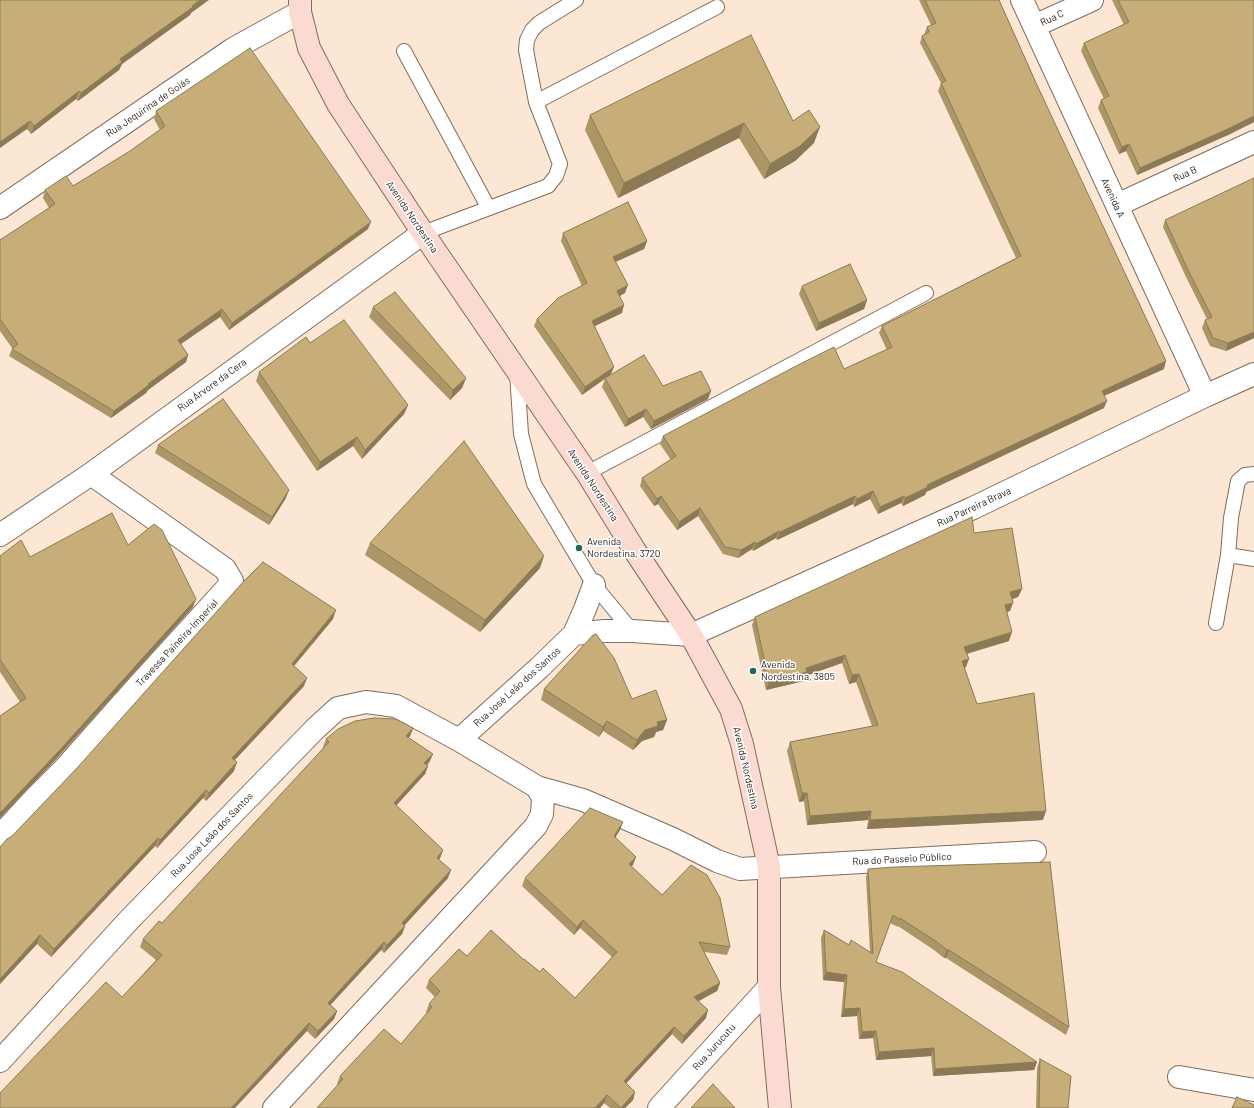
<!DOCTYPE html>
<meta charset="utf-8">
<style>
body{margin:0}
canvas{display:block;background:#fce6d4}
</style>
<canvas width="1254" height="1108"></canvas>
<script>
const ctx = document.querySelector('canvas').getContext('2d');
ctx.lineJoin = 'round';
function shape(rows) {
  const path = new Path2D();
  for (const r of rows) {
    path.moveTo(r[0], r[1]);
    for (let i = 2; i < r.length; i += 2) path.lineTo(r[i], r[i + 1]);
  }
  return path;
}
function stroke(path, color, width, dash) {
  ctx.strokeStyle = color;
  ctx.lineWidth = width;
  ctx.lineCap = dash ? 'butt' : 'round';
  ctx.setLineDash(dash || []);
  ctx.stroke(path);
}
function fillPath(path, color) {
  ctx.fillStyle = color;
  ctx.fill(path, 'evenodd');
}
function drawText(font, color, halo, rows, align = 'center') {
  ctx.font = font + ' Barlow,sans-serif';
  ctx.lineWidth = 3;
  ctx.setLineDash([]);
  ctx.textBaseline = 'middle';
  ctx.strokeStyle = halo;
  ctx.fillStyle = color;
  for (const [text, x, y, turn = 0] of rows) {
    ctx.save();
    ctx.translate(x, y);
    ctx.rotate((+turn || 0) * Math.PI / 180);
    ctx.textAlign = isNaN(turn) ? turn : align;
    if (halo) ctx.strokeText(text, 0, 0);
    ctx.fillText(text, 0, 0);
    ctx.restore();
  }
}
const service = shape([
 [404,51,488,207],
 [536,102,717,7],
 [423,233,548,186,556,176,560,164,536,102,526,50,527,40,532,30,539,23,576,0],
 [517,373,521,434,534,484,594,585,632,631],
 [587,473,926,293],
 [1228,555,1254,559],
 [1216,623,1228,555,1231,518,1238,481,1245,475,1254,474]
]);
const minor = shape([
 [1022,0,1205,396],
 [1034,26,1092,0],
 [1117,205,1254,142],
 [0,208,233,49,300,12],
 [0,535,91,474,423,233],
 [574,634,604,631,632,631,691,635,973,508,1205,396,1254,374],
 [459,740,539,668,574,634,585,609,594,585],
 [537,787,583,800,673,839,717,861,740,869,1035,852],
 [0,836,36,797,65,768,136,688,228,587,232,581,225,569,91,474],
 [0,1061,130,919,316,728,338,708,366,702,396,706,459,740,537,787,543,798,542,814,536,826,274,1108],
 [1179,1077,1254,1090],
 [659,1108,769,987]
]);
const secondary = shape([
 [300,0,300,12,309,48,338,104,423,233,587,473,635,551,691,635,731,709,742,744,769,867,769,987,780,1108]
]);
const wall = shape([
 [0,0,191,13,190,15,122,64,119,70,78,101,76,99,31,134,27,129],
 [919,0,999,0,1164,369,1104,396,1104,408,926,492,925,495,903,506,901,503,878,514,870,499,854,507,853,504,777,540,776,538,753,551,752,549,738,558,723,554,698,516,677,530,658,504,654,506,640,486,642,478,671,460,660,444,663,436,844,369,887,350,879,333,882,326,1016,258,938,91,941,83,920,43,922,36,924,35,927,27,931,25],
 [1112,0,1254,0,1254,122,1228,135,1137,175,1126,151,1119,154,1098,108,1101,100,1104,99,1081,51,1084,43,1124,25],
 [156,111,368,229,229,330,220,317,181,344,188,355,186,362,148,390,146,393,111,418,9,356,12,349,12,348,0,331,0,240,49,208,43,198,45,190,73,186,130,151,160,130,154,119],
 [590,115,793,121,814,143,795,161,764,179,739,138,618,198,585,130],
 [1165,220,1254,338,1226,351,1210,346,1202,328,1205,320,1207,319,1186,277,1163,227],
 [563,233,647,241,644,249,616,262,625,293,620,296,622,313,594,326,611,374,607,377,663,386,708,399,651,429,643,417,625,427,602,387,605,379,582,395,534,326,537,319,582,286,561,241],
 [802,286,867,300,864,309,816,331,799,294],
 [373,307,466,378,462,388,450,400,369,317],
 [310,343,408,405,404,414,362,459,353,446,317,471,256,381,259,372],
 [158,445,286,498,269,525,155,453],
 [974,533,1022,589,1018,597,1012,599,1010,611,1007,612,1009,641,967,654,966,667,964,668,977,704,1043,820,867,829,868,820,807,825,804,801,799,802,787,751,790,742,872,726,856,682,849,684,842,663,805,676,804,681,766,690,752,625,755,617],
 [370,543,540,568,480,632,365,555],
 [128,545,193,607,56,759,0,818,0,716,20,702,0,672,0,556,30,557],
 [333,619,294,666,304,686,235,760,234,771,206,801,203,798,157,848,155,846,51,957,37,944,0,984,0,847],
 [544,689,632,699,667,720,663,730,656,732,654,737,642,741,633,750,603,731,599,737,541,700],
 [413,728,410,736,408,738,430,761,427,766,428,766,425,774,396,806,443,850,440,858,439,860,448,878,404,926,405,926,402,934,384,953,381,950,330,1005,337,1011,334,1019,315,1039,307,1031,122,997,156,960,140,947,143,939,162,923,324,748,323,747,326,739],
 [620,830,615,838,633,865,631,866,662,895,730,947,727,955,704,952,720,983,717,991,699,1001,706,1018,682,1044,672,1034,626,1083,635,1092,633,1100,625,1108,610,1108,604,1103,600,1108,317,1108,338,1085,337,1084,340,1076,401,1044,427,1013,426,1012,429,1004,435,997,426,988,429,980,467,956,524,960,575,998,612,957,580,928,574,935,522,886,525,878],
 [868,869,1069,1027,1066,1035,946,958,944,958,934,950,898,926,898,927,890,923,876,962,1037,1062,1034,1070,933,1076,931,1056,876,1060,873,1038,859,1039,857,1016,841,1017,844,982,823,980,821,938,824,930,849,945,870,952,866,877],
 [1040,1059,1068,1108,1036,1108,1037,1068]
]);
const shadedWall = shape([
 [200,0,209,0,191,13,190,15,122,64,119,70,78,101,81,93,120,59],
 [79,91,76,99,31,134,34,126],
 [1254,116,1254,122,1228,135,1137,175,1140,168],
 [30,121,27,129,0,148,0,142],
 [744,123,739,138,618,198,624,183],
 [820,127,814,143,795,161,764,179,770,164],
 [1129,144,1126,151,1119,154,1122,147],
 [371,222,368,229,229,330,232,323],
 [647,241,644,249,610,264,613,257],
 [628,285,625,293,615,298,617,291],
 [867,300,864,309,816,331,819,323],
 [624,305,622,313,589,329,592,321],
 [222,309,220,317,175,348,178,340],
 [1254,332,1254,338,1226,351,1228,343],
 [188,355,186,362,148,390,146,393,111,418,114,411,148,384],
 [1166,361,1164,369,1099,398,1102,391],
 [614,367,611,374,582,395,585,387],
 [466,378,462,388,450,400,453,390],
 [711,391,708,399,651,429,654,421],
 [1107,401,1104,408,926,492,925,495,903,506,905,498,927,485],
 [408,405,404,414,362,459,365,450],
 [646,409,643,417,625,427,628,419],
 [357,437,353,446,317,471,320,462],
 [289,490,286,498,269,525,272,517],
 [873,491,870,499,854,507,857,499],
 [661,496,658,504,654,506,657,499],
 [855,496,853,504,777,540,780,532],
 [904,496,901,503,878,514,880,507],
 [700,508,698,516,677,530,679,522],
 [779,531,776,538,753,551,756,544],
 [755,542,752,549,738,558,741,550],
 [544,556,540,568,480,632,485,620],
 [1022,589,1018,597,1007,601,1010,592],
 [196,599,193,607,56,759,0,818,0,813],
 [1013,603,1010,611,1002,613,1005,605],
 [336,610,333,619,289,672,292,664],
 [1012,632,1009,641,961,655,964,647],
 [845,655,842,663,805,676,804,681,766,690,769,682],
 [969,659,966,667,958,670,962,661],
 [859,674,856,682,849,684,852,675],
 [307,678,304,686,229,766,232,758],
 [667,720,663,730,656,732,654,737,642,741,633,750,637,740,645,730,657,722],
 [607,721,603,731,599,737,603,727],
 [413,728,410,736,403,744,406,736],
 [433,754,430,761,421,771,424,763],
 [237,762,234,771,206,801,209,793],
 [428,766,425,774,391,811,394,803],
 [206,790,203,798,157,848,160,840],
 [802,793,807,793,804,801,799,802],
 [871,811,868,820,807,825,810,816],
 [1046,811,1043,820,867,829,870,820],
 [623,822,620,830,611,844,614,836],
 [158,838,155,846,51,957,54,949],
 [443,850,440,858,434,866,437,858],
 [636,857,633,865,626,872,629,864],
 [451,870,448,878,399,931,402,923],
 [583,920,580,928,574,935,577,927],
 [405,926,402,934,384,953,387,945],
 [40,935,37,944,0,984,0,979],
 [384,942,381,950,325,1011,328,1003],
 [947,950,949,950,946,958,944,958],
 [826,972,847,975,844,982,823,980],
 [720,983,717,991,691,1005,694,997],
 [860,1008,857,1016,841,1017,844,1009],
 [708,1010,706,1018,682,1044,684,1036],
 [337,1011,334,1019,315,1039,318,1031],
 [309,1023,307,1031,235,1108,231,1108],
 [674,1027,672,1034,621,1089,624,1081],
 [876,1031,873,1038,859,1039,862,1032],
 [934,1048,931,1056,876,1060,879,1052],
 [1037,1062,1034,1070,933,1076,935,1069],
 [635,1092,633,1100,625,1108,621,1108],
 [607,1095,604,1103,600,1108,595,1108]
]);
const building = shape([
 [0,0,200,0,192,6,193,7,120,59,122,62,81,93,79,91,34,126,30,121,0,142,0,0],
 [925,0,999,0,1037,85,1166,361,1102,391,1107,401,927,485,928,487,905,498,904,496,880,507,873,491,857,499,855,496,780,532,779,531,756,544,755,542,741,550,725,547,700,508,679,522,661,496,657,499,642,478,676,456,663,436,800,364,834,347,844,369,892,347,882,326,1021,256,941,83,946,81,922,36,929,32,927,27,936,23,925,0],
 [1118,0,1254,0,1254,116,1230,128,1140,168,1129,144,1122,147,1101,100,1109,96,1084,43,1129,22,1118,0],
 [751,35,793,121,809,110,820,127,800,146,770,164,744,123,624,183,590,115,751,35],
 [250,48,371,222,232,323,222,309,178,340,188,355,148,384,149,385,114,411,12,349,18,344,0,319,0,240,55,204,45,190,66,176,73,186,130,151,165,126,156,111,250,48],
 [1254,178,1254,332,1228,343,1213,338,1205,320,1212,317,1188,270,1165,220,1254,178],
 [628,202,647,241,613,257,628,285,617,291,624,305,592,321,614,367,585,387,537,319,558,298,587,283,563,233,628,202],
 [850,264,867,300,819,323,802,286,850,264],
 [395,292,466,378,453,390,373,307,395,292],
 [344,320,408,405,365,450,357,437,320,462,259,372,306,337,310,343,344,320],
 [644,355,663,386,701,371,711,391,654,421,646,409,628,419,605,378,644,355],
 [223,399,289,490,272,517,158,445,223,399],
 [464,441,544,556,485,620,370,543,464,441],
 [112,513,128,545,154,524,162,530,196,599,59,751,0,813,0,716,26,698,1,661,0,661,0,556,21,540,30,557,112,513],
 [972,517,974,533,1012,528,1022,589,1010,592,1013,603,1005,605,1012,632,964,647,969,659,962,661,977,704,1034,693,1046,811,870,820,871,811,810,816,807,793,802,793,790,742,878,725,859,674,852,675,845,655,806,668,807,672,769,682,755,617,972,517],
 [263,562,336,610,292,664,307,678,232,758,237,762,209,793,206,790,160,840,158,838,54,949,40,935,0,979,0,847,7,839,12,836,77,768,244,581,263,562],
 [596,634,614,658,632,699,656,690,667,720,657,722,658,726,645,730,637,740,607,721,603,727,544,689,593,635,596,634],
 [374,718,396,719,413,728,406,736,433,754,424,763,428,766,394,803,443,850,437,858,451,870,402,923,405,926,387,945,384,942,328,1003,337,1011,318,1031,309,1023,231,1108,0,1108,0,1093,106,982,122,997,162,955,143,939,159,921,162,923,329,742,326,739,338,729,355,721,374,718],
 [590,808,623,822,614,836,636,857,629,864,662,895,691,865,707,875,720,898,730,947,699,942,720,983,694,997,708,1010,684,1036,674,1027,624,1081,635,1092,621,1108,607,1095,595,1108,317,1108,343,1079,340,1076,384,1029,401,1044,432,1007,429,1004,440,991,429,980,459,949,467,956,491,930,524,960,524,959,540,972,543,968,575,998,617,952,583,920,577,927,525,878,590,808],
 [1050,862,1069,1027,949,950,947,950,937,942,900,918,900,920,893,915,876,962,902,972,1037,1062,935,1069,934,1048,879,1052,876,1031,862,1032,860,1008,844,1009,847,975,826,972,824,930,849,945,851,940,873,954,868,869,894,867,1050,862],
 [1040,1059,1071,1076,1068,1108,1039,1108,1040,1059],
 [713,1084,735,1108,691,1108,713,1084],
 [1237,1097,1254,1105,1254,1108,1232,1108,1237,1097]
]);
const markers = [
 [579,548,4,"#21695e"],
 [753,671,4,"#21695e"]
];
const streetNames = [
 ["Rua C",1052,18,-25],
 ["Rua Jequirina de Goiás",148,107,-34],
 ["Rua B",1185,174,-25],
 ["Avenida A",1113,198,65],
 ["Avenida Nordestina",412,217,56],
 ["Rua Árvore da Cera",212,385,-36],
 ["Avenida Nordestina",593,485,57],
 ["Rua Parreira Brava",974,507,-25],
 ["Travessa Paineira-Imperial",177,643,-47],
 ["Rua José Leão dos Santos",517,687,-42],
 ["Avenida Nordestina",746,768,77],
 ["Rua José Leão dos Santos",212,835,-46],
 ["Rua do Passeio Público",902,859,-3],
 ["Rua Jurucutu",714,1047,-48]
];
const poiNames = [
 ["Avenida",587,542],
 ["Nordestina, 3720",587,554],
 ["Avenida",761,665],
 ["Nordestina, 3805",761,677]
];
stroke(service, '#806d5d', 16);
stroke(minor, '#806d5d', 24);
stroke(secondary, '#806d5d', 24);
stroke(service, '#fff', 14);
stroke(minor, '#fff', 22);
stroke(secondary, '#fbdad1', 22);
fillPath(wall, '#ab9668');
fillPath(shadedWall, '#8b7a55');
fillPath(building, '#c7ae79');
stroke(building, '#8b7a55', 1);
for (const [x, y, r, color] of markers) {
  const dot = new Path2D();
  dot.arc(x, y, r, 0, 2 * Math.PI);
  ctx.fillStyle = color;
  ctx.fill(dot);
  stroke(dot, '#fff', 1.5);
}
drawText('10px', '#2a221b', '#fff', streetNames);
drawText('10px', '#2a221b', '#fff', poiNames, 'left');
</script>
